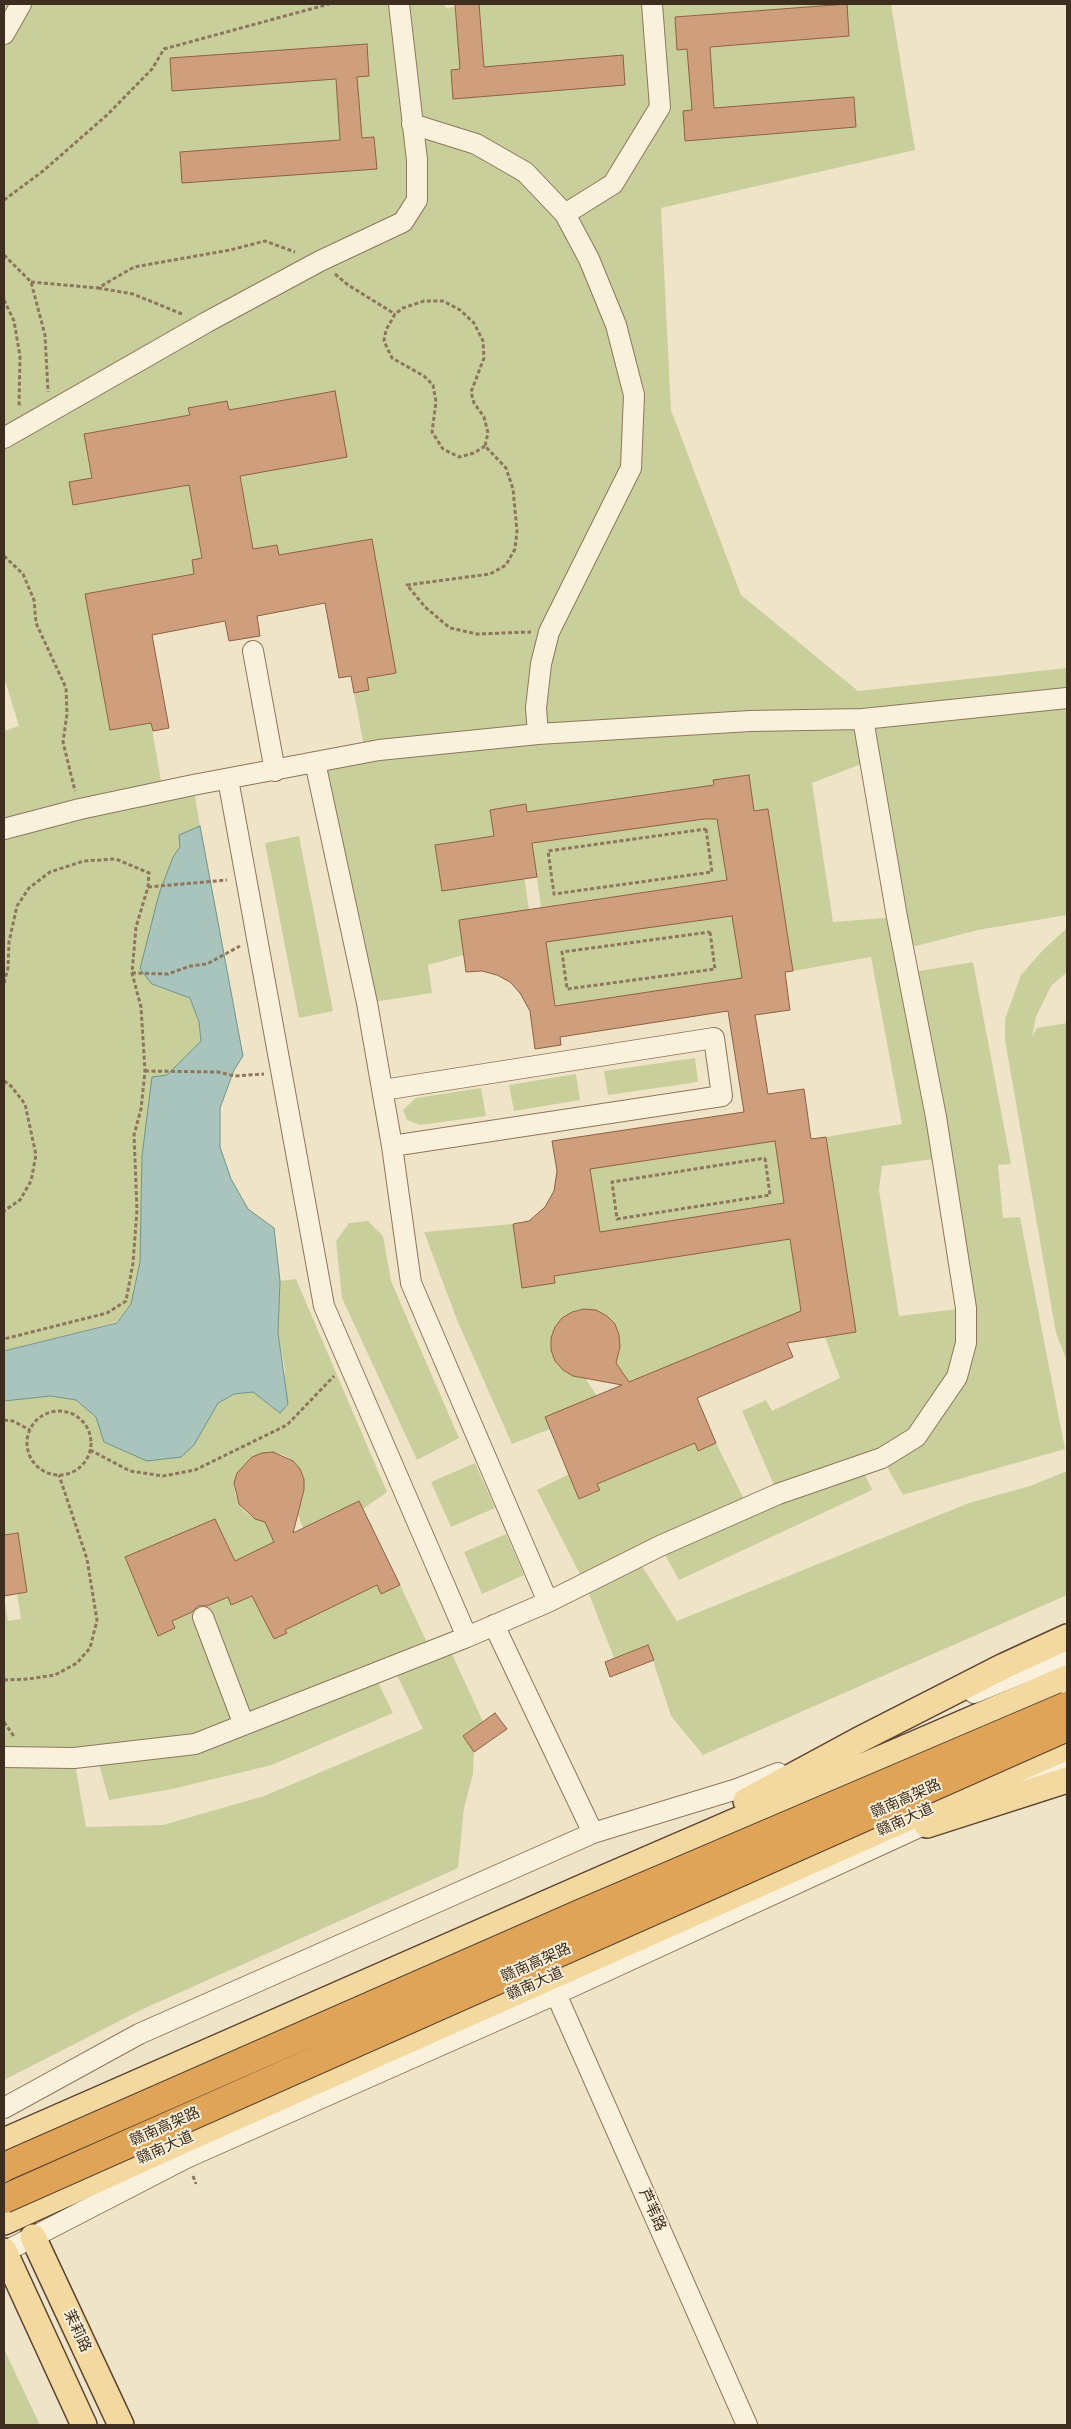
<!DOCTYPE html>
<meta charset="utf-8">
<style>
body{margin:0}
#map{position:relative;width:1071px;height:2429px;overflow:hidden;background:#f0e4c8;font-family:"Libre Baskerville",serif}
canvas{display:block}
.frame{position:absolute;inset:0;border:5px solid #3d2e20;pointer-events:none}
</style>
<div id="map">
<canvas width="1071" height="2429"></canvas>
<div class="frame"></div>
</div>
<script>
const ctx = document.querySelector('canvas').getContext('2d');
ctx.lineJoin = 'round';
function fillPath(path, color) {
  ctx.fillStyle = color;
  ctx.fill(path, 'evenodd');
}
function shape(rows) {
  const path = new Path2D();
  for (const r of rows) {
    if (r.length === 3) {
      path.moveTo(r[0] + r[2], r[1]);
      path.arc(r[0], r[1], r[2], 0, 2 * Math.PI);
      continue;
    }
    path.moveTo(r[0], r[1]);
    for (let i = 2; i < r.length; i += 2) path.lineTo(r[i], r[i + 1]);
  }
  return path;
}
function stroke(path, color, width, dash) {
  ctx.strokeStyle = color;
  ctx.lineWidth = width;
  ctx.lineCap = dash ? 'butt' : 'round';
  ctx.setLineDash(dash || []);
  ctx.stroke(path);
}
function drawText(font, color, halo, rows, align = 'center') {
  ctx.font = font + ' "Libre Baskerville","Noto Sans SC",serif';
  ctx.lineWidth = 4;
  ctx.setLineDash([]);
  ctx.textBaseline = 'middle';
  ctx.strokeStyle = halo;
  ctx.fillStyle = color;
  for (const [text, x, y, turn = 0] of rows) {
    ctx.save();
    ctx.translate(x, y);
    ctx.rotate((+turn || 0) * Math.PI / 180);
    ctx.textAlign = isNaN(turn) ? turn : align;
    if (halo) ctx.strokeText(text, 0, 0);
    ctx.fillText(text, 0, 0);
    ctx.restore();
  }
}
const green = shape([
 [4,4,445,4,446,8,455,7,460,69,451,70,454,99,625,84,623,56,484,67,479,5,891,4,915,150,661,208,671,410,741,595,858,691,1067,668,1067,915,978,930,904,949,908,973,973,962,1011,1164,998,1165,1003,1218,1020,1217,1065,1449,903,1495,882,1458,861,1466,872,1490,679,1580,660,1546,636,1557,677,1621,969,1503,1030,1486,1067,1471,1067,1595,703,1755,671,1716,648,1645,614,1658,585,1584,537,1490,569,1474,580,1499,600,1490,597,1484,695,1443,698,1451,716,1443,748,1507,778,1494,742,1411,766,1400,772,1411,840,1378,825,1337,856,1332,826,1137,902,1124,871,957,793,971,768,810,754,811,748,775,713,780,713,785,527,812,526,804,490,810,494,836,435,845,442,890,520,845,529,910,459,920,464,955,428,965,432,993,367,1003,315,762,365,752,354,693,369,690,367,678,396,673,372,539,279,555,277,545,253,549,227,401,189,408,190,415,84,434,92,478,69,482,74,505,189,485,202,558,192,560,194,574,85,594,110,730,151,723,163,793,193,785,200,826,179,835,180,847,173,857,149,932,152,984,190,998,199,1022,201,1041,167,1075,147,1122,142,1156,140,1262,131,1304,117,1322,4,1351,4,731,19,726,4,677],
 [846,4,849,36,710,47,714,108,854,97,856,127,685,141,683,111,692,110,687,49,677,49,675,17],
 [367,44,369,76,357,77,362,138,374,137,377,169,180,152,340,140,336,79,170,58],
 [869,761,897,917,833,922,812,783],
 [941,1158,966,1308,899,1316,879,1190,882,1166],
 [717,817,727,880,541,907,532,843],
 [299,836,333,1011,299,1018,265,843],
 [732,916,742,978,555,1006,546,942],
 [1067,928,1067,972,1051,986,1036,1017,1032,1037,1037,1028,1067,1023,1067,1361,1056,1333,1005,1040,1005,1019,1021,975,1043,950],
 [695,1058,698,1082,608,1095,604,1071],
 [576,1074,580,1100,514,1111,509,1085],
 [481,1088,486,1116,420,1125,407,1120,403,1110,416,1098],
 [775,1141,784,1203,600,1232,590,1169],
 [368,1221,383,1236,391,1281,459,1438,417,1460,342,1298,336,1241,349,1223],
 [513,1224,523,1288,554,1283,554,1276,790,1239,803,1326,777,1321,629,1382,615,1362,620,1347,619,1335,615,1324,596,1310,584,1309,572,1312,562,1318,555,1327,555,1361,563,1370,573,1376,585,1378,597,1396,550,1429,512,1444,457,1320,424,1232],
 [296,1279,387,1492,363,1509,359,1501,303,1528,296,1510,302,1501,304,1490,304,1479,293,1461,283,1455,273,1452,262,1453,252,1457,237,1473,234,1483,235,1494,239,1504,246,1513,255,1519,265,1522,274,1542,235,1561,215,1519,125,1558,159,1635,175,1628,172,1621,228,1597,231,1605,252,1596,274,1639,287,1633,285,1629,377,1585,381,1594,400,1585,431,1651,448,1645,483,1722,463,1736,474,1752,473,1774,464,1808,458,1868,143,2009,4,2080,4,1596,8,1621,21,1619,17,1594,27,1592,18,1533,5,1534,4,1524,4,1401,51,1396,76,1400,96,1417,194,1445,218,1403,234,1394,253,1392,280,1413,285,1371,278,1333,280,1281],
 [393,1667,423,1729,264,1796,163,1825,86,1827,74,1758,97,1757,109,1800,172,1789,272,1765,393,1713,374,1674],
 [475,1463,495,1508,451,1527,431,1482],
 [506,1534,524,1575,482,1594,464,1552],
 [4,2349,40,2425,4,2425]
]);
const water = shape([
 [200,826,243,1056,234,1070,220,1108,220,1147,231,1179,248,1209,274,1228,280,1281,278,1333,288,1404,280,1413,253,1392,234,1394,218,1403,194,1445,181,1457,147,1461,104,1442,96,1417,76,1400,51,1396,4,1401,4,1351,117,1323,131,1304,140,1262,142,1156,152,1077,167,1075,201,1041,199,1022,190,998,152,984,140,969,159,894,173,857,180,847,179,835,200,826]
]);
const building = shape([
 [455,4,479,4,484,67,623,55,625,85,453,99,451,70,460,69,455,4],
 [847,4,849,36,710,47,714,108,854,97,856,127,685,141,683,111,692,110,687,49,677,50,675,17,847,4],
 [367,44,369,76,357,77,362,138,374,137,377,169,182,183,180,152,340,140,336,79,172,91,170,58,367,44],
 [335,391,347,457,240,476,253,549,277,545,279,555,372,539,396,673,367,678,369,690,354,693,351,676,339,678,325,603,257,616,260,636,229,641,225,621,152,635,169,728,153,731,151,723,110,730,85,594,194,574,192,560,202,558,189,485,73,505,69,482,92,478,84,434,190,415,188,408,227,401,229,410,335,391],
 [749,775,754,811,768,809,793,971,785,972,790,1010,755,1015,768,1094,804,1089,811,1139,826,1137,856,1332,787,1343,793,1357,697,1398,716,1443,698,1451,695,1443,597,1484,600,1490,579,1499,545,1417,622,1385,573,1376,563,1370,555,1361,551,1350,551,1338,555,1327,562,1318,572,1312,584,1309,596,1310,607,1316,615,1324,619,1335,620,1347,616,1363,629,1382,801,1311,790,1239,554,1276,555,1283,522,1288,513,1224,529,1221,545,1207,554,1191,557,1171,552,1141,744,1112,728,1011,560,1037,561,1045,535,1049,530,1011,520,993,510,982,497,975,482,971,466,972,459,920,727,880,717,819,704,819,532,843,537,877,442,891,435,845,494,836,490,810,526,804,527,812,714,785,713,780,749,775],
 [732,916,742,978,555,1006,546,942,732,916],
 [775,1141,784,1203,600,1232,590,1169,775,1141],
 [273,1452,293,1461,300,1469,304,1479,304,1490,293,1533,359,1501,400,1585,381,1594,377,1585,285,1630,287,1633,274,1639,252,1596,231,1605,228,1597,207,1606,198,1606,192,1612,172,1621,175,1628,158,1636,125,1557,215,1519,235,1561,274,1542,265,1522,255,1519,239,1504,234,1483,237,1473,252,1457,262,1453,273,1452],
 [18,1533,27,1592,4,1596,4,1535,18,1533],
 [648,1645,654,1660,610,1677,605,1662,648,1645],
 [495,1713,507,1729,474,1752,463,1736,495,1713]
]);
const path = shape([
 [4,200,43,171,107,115,152,69,164,49,329,4],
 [4,255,31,282,45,335,48,392],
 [335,274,348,285,395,314],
 [31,282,98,288,134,267,230,250,265,241,295,252],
 [98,288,133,294,182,314],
 [4,300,14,321,20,356,19,406,21,405],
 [485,446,474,453,459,457,443,449,432,432,436,402,433,385,424,376,392,358,384,341,386,330,395,314,403,308,424,301,443,301,460,310,474,323,483,341,484,358,471,392,474,403,484,417,488,433,485,446,506,468,513,489,517,531,515,549,506,565,490,574,407,585,425,607,450,628,477,634,531,632],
 [4,556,23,574,34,600,36,623,66,688,67,714,63,742,75,791],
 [706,829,712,872,554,894,548,851,706,829],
 [148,887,227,880],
 [710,932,715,969,567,989,562,952,710,932],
 [132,973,168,974,190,966,207,964,240,946],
 [4,983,8,968,9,942,17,906,29,888,50,872,84,861,116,859,149,873,148,887,136,927,132,973,141,1007,145,1071,141,1109,134,1135,137,1210,133,1263,126,1301,107,1313,4,1339],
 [145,1071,218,1072,235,1076,264,1074],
 [4,1081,11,1086,25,1104,36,1155,31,1181,20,1200,4,1211],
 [765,1158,770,1195,617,1219,612,1182,765,1158],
 [59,1443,32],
 [4,1420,13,1421,30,1430],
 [90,1450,130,1471,163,1476,195,1470,287,1425,334,1376],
 [4,1680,28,1679,55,1675,77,1663,90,1648,97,1620,87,1559,59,1475],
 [4,1722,15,1738],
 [193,2176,196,2184]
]);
const minor = shape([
 [4,34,21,4],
 [412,124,476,144,525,172,565,214,589,259,616,325,634,395,631,468,549,632,541,664,536,708,538,734],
 [565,214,613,184,660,107,652,4],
 [4,438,207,322,320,261,403,222,417,200,417,160,399,4],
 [253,651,275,771],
 [863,719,1067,698],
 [315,762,367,1003,392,1146,411,1283,548,1602],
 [228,779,324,1306,467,1637],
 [4,829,80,809,193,785,379,750,538,734,750,721,863,719,897,917,936,1117,966,1308,966,1343,957,1377,916,1437,882,1458,778,1494,660,1546,548,1602,467,1637,195,1744,74,1758,4,1757],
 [383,1090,714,1038,722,1096,392,1146],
 [203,1617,244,1725],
 [494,1625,593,1833],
 [974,1693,1067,1655],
 [997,1792,1067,1761],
 [556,1994,747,2425],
 [4,2108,139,2034,593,1833,737,1789,778,1773],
 [4,2252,186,2158,556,1994,939,1818]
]);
const major = shape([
 [746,1801,857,1741,1004,1666,1067,1637],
 [927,1825,1067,1780],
 [4,2141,606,1877,1067,1678],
 [4,2222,182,2141,1067,1747],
 [33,2237,121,2425],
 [4,2251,84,2425]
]);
const highwayBridge = shape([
 [4,2167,582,1913,1067,1706],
 [4,2199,1067,1727]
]);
const streetNames = [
 ["赣南高架路",906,1799,-24],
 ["赣南大道",905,1820,-24],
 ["赣南高架路",536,1963,-24],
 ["赣南大道",535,1984,-24],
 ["赣南高架路",165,2127,-24],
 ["赣南大道",165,2148,-24],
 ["芦苇路",652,2210,66],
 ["茉莉路",77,2331,65]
];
fillPath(green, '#c9cf9b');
fillPath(water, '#a9c4bc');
stroke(water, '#6f938a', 1);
fillPath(building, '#cf9f7d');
stroke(building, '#8d5f41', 1);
stroke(minor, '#8d765c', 22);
stroke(major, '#5b4430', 28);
stroke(path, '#8d765c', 3, [4, 2.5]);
stroke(minor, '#faf1dc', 20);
stroke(major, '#f3d9a0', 25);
stroke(highwayBridge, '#5b4430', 30, []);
stroke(highwayBridge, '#e0a458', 28);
drawText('15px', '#3d2e20', '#f7eed8', streetNames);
</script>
